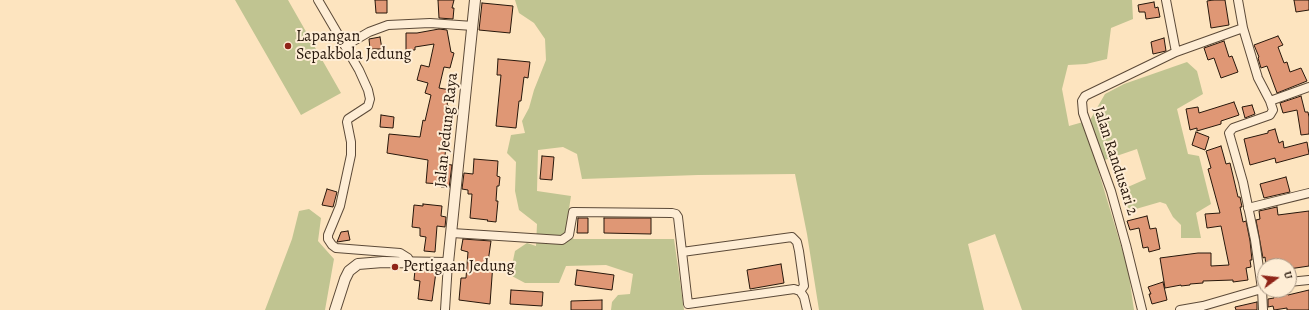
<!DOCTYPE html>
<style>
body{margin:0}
#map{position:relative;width:1309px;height:310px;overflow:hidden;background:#fde4bf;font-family:Alegreya,serif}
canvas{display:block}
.north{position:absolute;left:1257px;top:258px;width:40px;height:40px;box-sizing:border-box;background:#feedd5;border:1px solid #a89784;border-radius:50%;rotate:75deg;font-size:11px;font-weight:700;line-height:16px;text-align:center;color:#27170b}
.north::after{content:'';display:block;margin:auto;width:14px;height:18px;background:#8f2418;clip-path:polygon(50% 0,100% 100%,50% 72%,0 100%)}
</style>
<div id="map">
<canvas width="1309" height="310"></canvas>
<div class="north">U</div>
</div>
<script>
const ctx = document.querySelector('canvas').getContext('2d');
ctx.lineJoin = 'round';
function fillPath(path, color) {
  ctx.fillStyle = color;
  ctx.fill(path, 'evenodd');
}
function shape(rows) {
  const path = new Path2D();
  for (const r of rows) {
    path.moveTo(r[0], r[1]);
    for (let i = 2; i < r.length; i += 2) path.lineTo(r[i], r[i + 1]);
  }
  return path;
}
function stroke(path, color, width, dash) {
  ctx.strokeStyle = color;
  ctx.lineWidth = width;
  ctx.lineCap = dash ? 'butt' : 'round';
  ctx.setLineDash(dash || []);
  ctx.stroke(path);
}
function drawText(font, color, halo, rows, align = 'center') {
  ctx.font = font + ' Alegreya,serif';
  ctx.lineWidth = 4;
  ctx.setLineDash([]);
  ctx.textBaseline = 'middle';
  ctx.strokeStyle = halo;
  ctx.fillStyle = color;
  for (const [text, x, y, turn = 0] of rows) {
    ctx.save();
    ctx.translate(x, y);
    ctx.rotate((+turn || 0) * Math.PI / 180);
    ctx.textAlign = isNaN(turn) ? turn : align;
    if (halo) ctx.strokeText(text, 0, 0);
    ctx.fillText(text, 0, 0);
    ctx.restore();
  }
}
const green = shape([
 [235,0,288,0,341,93,301,115],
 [515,0,1132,0,1133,19,1111,28,1107,59,1086,64,1068,65,1062,89,1069,126,1090,120,1105,94,1124,84,1187,62,1197,71,1203,94,1177,109,1188,154,1199,156,1211,204,1196,213,1201,238,1181,238,1181,225,1173,217,1166,204,1160,202,1129,211,1121,190,1146,179,1137,149,1096,163,1128,269,1134,310,1022,310,995,234,968,244,984,310,819,310,807,234,795,174,698,175,582,179,577,154,563,147,538,150,537,191,571,196,565,235,574,239,674,239,684,310,611,310,612,302,618,295,630,294,633,274,606,265,566,266,559,283,525,283,510,275,515,251,527,243,536,246,537,224,519,210,515,191,516,162,507,153,511,135,525,133,522,121,529,108,534,90,546,60,545,39,534,23,519,13],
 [309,209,321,218,318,241,334,259,325,310,265,310,292,239,299,211]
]);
const building = shape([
 [375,0,387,0,387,13,376,13,375,0],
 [438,0,454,0,452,8,454,8,453,19,439,18,438,0],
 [1213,0,1225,0,1229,25,1211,28,1207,1,1213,0],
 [1294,0,1309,0,1309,10,1296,12,1294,0],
 [1154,2,1155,8,1158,7,1160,17,1146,19,1145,12,1139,12,1138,5,1154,2],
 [482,3,513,6,510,33,479,30,482,3],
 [439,29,447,30,451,52,454,53,450,68,444,67,439,88,450,90,447,105,448,105,444,121,449,121,444,164,452,165,449,188,441,187,441,184,426,183,428,160,387,153,389,134,420,137,423,120,425,121,431,95,425,93,428,83,417,80,421,65,429,67,434,44,415,47,415,50,406,50,406,33,417,33,439,29],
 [1278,36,1283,45,1278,47,1284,63,1287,62,1290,72,1301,68,1307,81,1277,93,1267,66,1261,68,1258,58,1259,57,1254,45,1278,36],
 [380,37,382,49,370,49,369,39,380,37],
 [1164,38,1166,51,1153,54,1151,42,1164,38],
 [1224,41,1229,57,1232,56,1238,72,1221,78,1214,58,1208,60,1204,48,1224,41],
 [498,59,530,62,528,78,524,77,521,101,519,101,516,128,496,126,501,75,497,75,498,59],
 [1301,96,1305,112,1308,112,1309,117,1309,134,1301,135,1297,110,1283,113,1280,103,1301,96],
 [1234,102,1239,115,1221,121,1221,124,1197,131,1197,128,1190,130,1186,109,1198,107,1199,113,1234,102],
 [1252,105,1255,114,1245,118,1242,107,1252,105],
 [381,115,394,117,393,128,380,127,381,115],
 [1275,129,1279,143,1283,141,1284,148,1307,142,1309,154,1276,163,1275,158,1250,165,1244,139,1268,133,1268,131,1275,129],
 [1196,132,1209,137,1205,150,1192,145,1196,132],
 [1221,146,1226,164,1230,163,1238,197,1240,197,1242,207,1240,207,1243,222,1246,221,1250,241,1252,260,1250,260,1251,267,1246,268,1248,280,1233,282,1233,280,1203,281,1203,283,1190,284,1190,285,1181,286,1181,285,1165,288,1160,258,1198,253,1211,253,1211,266,1229,265,1221,226,1207,228,1205,214,1220,213,1208,169,1211,168,1206,151,1221,146],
 [542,156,554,157,552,180,540,179,542,156],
 [474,159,498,161,497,176,500,177,499,186,497,186,496,201,498,201,496,222,487,221,488,220,470,218,472,194,468,194,468,190,462,189,464,173,473,174,474,159],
 [1286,177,1290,192,1264,198,1260,184,1286,177],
 [327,189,337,192,333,207,322,205,327,189],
 [423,204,442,206,441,216,446,217,445,227,437,226,435,252,424,251,426,237,420,236,420,228,412,227,414,205,423,206,423,204],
 [1277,207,1278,215,1309,211,1309,266,1289,269,1289,266,1266,266,1265,257,1263,258,1256,220,1260,219,1259,211,1277,207],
 [1147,216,1150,229,1156,228,1160,249,1149,252,1148,247,1143,248,1139,228,1130,230,1127,221,1147,216],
 [578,218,588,218,588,233,577,233,578,218],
 [604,218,651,218,651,234,604,233,604,218],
 [348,231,350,240,337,242,341,232,348,231],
 [463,239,491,241,488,262,493,263,490,304,459,300,461,278,466,278,468,252,461,250,463,239],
 [781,264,784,283,750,289,747,270,781,264],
 [415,270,436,272,432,301,418,299,420,281,414,280,415,270],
 [577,270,614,275,612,290,575,285,577,270],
 [1163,282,1167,300,1152,304,1149,294,1151,294,1148,287,1163,282],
 [511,290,543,292,542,306,510,304,511,290],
 [1272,290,1286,290,1288,295,1309,290,1309,310,1287,310,1287,308,1274,310,1273,306,1268,307,1268,299,1274,298,1272,290],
 [602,300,602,310,571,310,571,301,602,300],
 [1257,302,1257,310,1236,310,1235,307,1257,302]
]);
const minor = shape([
 [318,0,359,70,368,90,370,99,368,106,348,119,347,122,351,142,351,155,340,206,328,235,328,239,332,245,336,248,400,253,408,258,411,263],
 [1166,0,1176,52],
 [1238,0,1243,28,1258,78,1270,101,1273,110,1270,115,1233,128,1229,133,1243,182,1255,240,1262,289,1263,310],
 [345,46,369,32,388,25,430,23,473,26],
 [1270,101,1309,87],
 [1248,208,1309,193],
 [452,233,562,240,569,235,573,212,672,213,676,214,678,217,688,304,794,289,800,291,804,297,807,310],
 [682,252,792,237,797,242,799,251,804,286,800,291],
 [1289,282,1309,280],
 [445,310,448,263],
 [1142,310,1126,245,1111,191,1083,113,1082,101,1085,96,1176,52,1243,28],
 [1180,310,1203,306,1265,288]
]);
const tertiary = shape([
 [335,310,345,279,349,271,358,264,383,262,448,263,475,0]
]);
const markers = [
 [288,46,4,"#8f2418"],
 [395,267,4,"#8f2418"]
];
const poiNames = [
 ["Lapangan",296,37],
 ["Sepakbola Jedung",296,55],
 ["Pertigaan Jedung",403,267]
];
const streetNames = [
 ["Jalan Jedung Raya",447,130,-84],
 ["Jalan Randusari 2",1115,161,72]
];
fillPath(green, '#c0c491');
fillPath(building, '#df9775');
stroke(building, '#27170b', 1);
stroke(minor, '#5c4a38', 10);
stroke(tertiary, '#5c4a38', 12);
stroke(minor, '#feedd5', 8);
stroke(tertiary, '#feedd5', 10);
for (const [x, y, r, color] of markers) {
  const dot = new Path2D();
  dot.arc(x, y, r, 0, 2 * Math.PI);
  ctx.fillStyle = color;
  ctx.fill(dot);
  stroke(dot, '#feedd5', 1.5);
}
drawText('16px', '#27170b', '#feedd5', poiNames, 'left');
drawText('16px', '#27170b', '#feedd5', streetNames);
</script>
